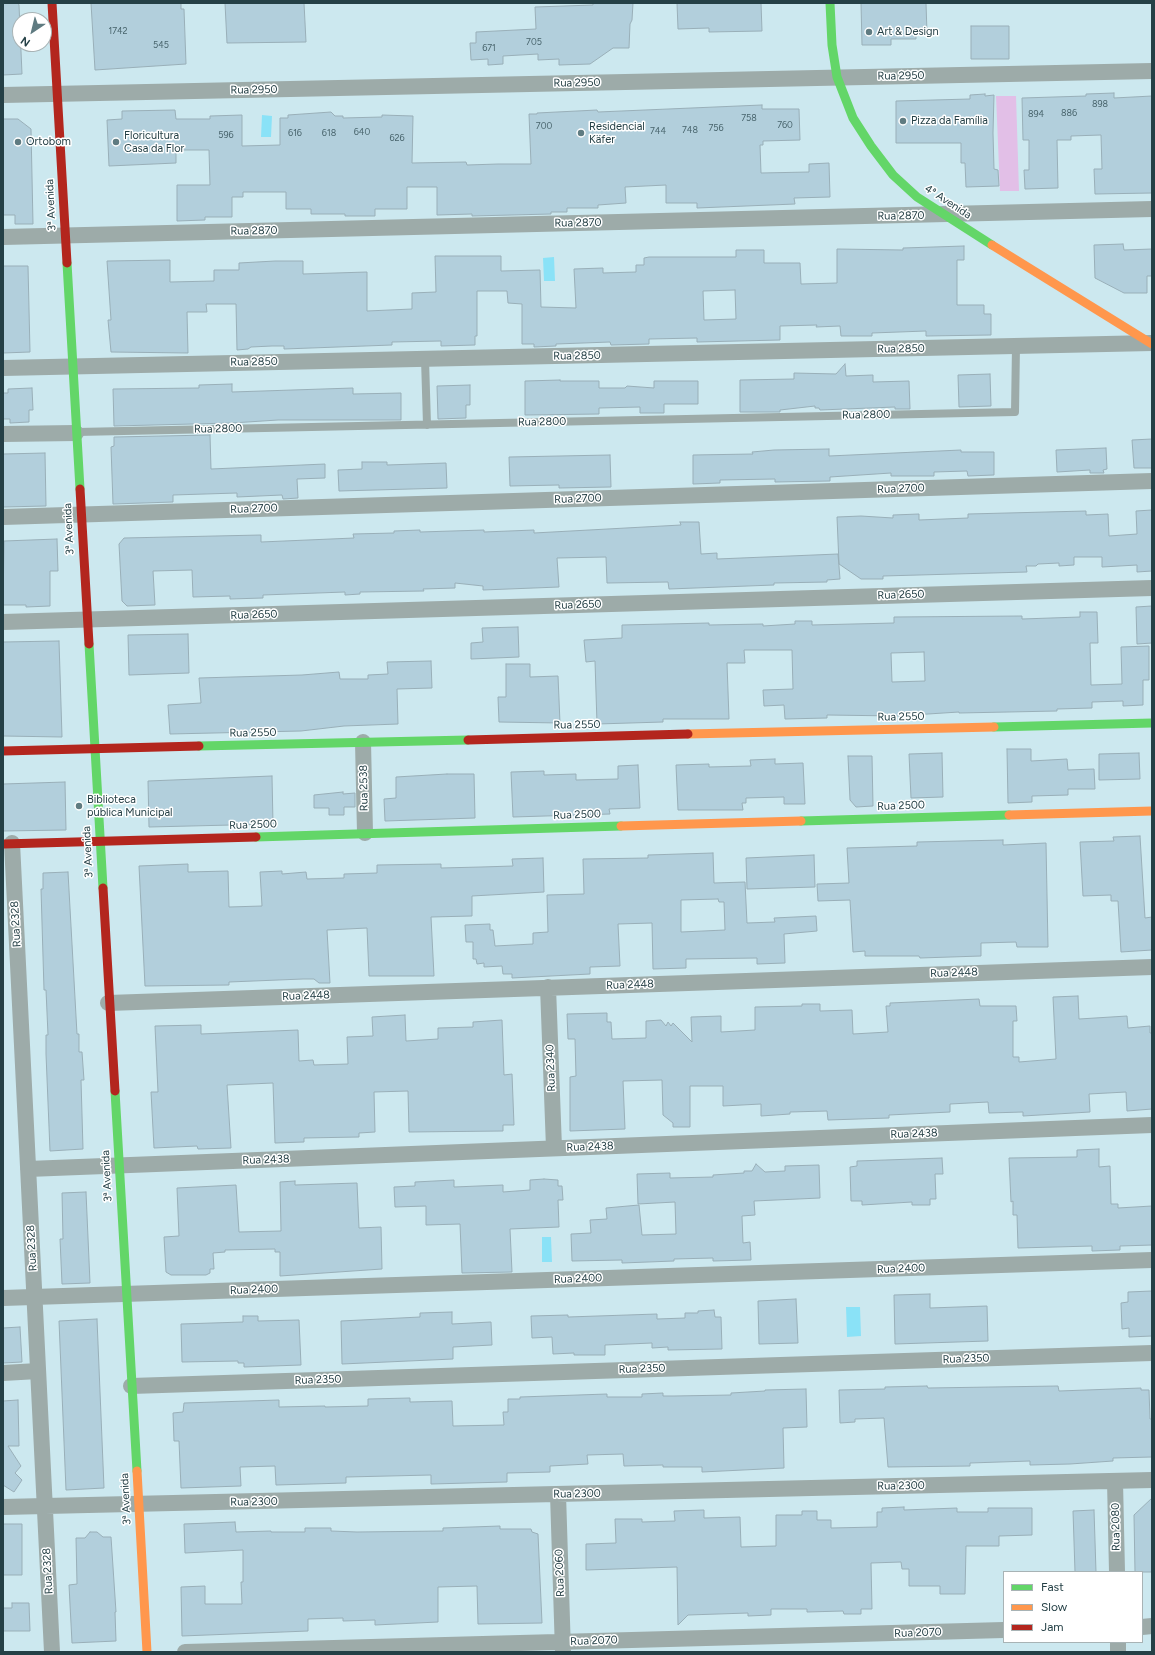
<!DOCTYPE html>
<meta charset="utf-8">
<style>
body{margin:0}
#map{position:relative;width:1155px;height:1655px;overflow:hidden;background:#cce8ef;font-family:Figtree,sans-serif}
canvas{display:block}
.frame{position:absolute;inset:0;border:4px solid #254046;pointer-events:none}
.legend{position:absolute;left:1003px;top:1571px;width:140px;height:72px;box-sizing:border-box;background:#fff;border:1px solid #a8b3b5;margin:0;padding:5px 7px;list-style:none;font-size:12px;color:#254046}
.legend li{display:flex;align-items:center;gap:8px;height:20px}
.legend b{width:20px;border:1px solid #a8b3b5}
.north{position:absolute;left:12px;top:12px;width:40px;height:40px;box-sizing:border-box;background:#fff;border:1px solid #a8b3b5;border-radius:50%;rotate:215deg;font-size:11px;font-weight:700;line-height:16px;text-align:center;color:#254046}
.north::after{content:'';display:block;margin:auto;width:14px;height:18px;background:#5f7b81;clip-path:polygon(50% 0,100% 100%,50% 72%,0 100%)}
</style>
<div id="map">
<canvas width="1155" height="1655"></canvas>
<div class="frame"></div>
<ul class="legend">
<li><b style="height:5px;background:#63d668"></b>Fast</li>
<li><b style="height:5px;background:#ff974d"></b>Slow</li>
<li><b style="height:5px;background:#b3261e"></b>Jam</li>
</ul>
<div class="north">N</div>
</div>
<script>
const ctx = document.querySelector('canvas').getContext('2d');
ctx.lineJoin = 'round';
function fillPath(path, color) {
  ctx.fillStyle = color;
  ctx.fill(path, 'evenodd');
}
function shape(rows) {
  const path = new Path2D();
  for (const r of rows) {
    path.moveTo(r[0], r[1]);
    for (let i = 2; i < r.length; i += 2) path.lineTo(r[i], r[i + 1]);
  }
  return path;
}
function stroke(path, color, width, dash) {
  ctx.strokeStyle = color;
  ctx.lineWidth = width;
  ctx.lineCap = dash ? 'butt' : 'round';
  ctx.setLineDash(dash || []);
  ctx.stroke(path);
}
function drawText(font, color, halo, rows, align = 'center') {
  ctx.font = font + ' Figtree,sans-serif';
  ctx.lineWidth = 3;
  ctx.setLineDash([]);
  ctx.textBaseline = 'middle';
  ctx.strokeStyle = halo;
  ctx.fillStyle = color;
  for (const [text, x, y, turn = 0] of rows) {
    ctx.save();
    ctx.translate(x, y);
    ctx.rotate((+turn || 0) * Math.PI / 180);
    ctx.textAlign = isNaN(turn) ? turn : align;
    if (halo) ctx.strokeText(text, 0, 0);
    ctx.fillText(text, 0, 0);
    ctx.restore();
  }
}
const green = shape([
 [996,96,1016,96,1019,191,1000,191]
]);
const water = shape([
 [262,115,272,116,271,137,261,137],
 [554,257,555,281,544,281,543,258],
 [542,1237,551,1237,552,1262,542,1262],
 [846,1307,860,1307,861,1336,847,1337]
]);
const building = shape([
 [3,3,18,3,19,5,22,74,3,75,3,3],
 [91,3,181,3,181,9,184,9,186,64,95,70,91,3],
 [225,3,304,3,306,42,227,43,225,3],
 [593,3,633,3,632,20,630,24,629,48,613,48,590,64,559,65,559,59,538,60,538,54,503,56,503,64,488,65,488,59,471,60,470,43,476,43,476,32,536,29,535,7,593,5,593,3],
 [677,3,761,3,762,31,709,32,709,28,678,29,677,3],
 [861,3,926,3,927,33,916,33,916,39,891,39,891,45,862,45,861,3],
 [971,26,1009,26,1009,59,971,59,971,26],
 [1114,93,1114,98,1152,96,1152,193,1095,194,1094,169,1102,169,1101,135,1071,136,1071,140,1057,140,1058,188,1025,189,1024,170,1029,170,1029,140,1023,140,1022,98,1086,96,1086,94,1114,93],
 [985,94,985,96,994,95,993,133,994,169,998,170,999,186,966,187,965,163,961,163,961,143,896,143,896,101,970,99,970,95,985,94],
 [762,105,762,109,799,109,800,140,763,141,763,145,760,145,761,173,809,172,809,164,829,163,830,197,794,198,795,204,697,208,697,203,666,203,666,185,625,187,626,203,598,205,598,208,567,208,567,212,551,212,551,214,472,216,472,214,437,215,437,187,407,187,407,209,375,209,375,216,345,216,345,214,311,214,311,209,286,209,286,192,243,192,243,197,232,197,232,217,205,217,205,220,177,221,177,185,210,185,209,150,176,150,176,163,109,166,107,120,122,119,122,111,175,110,176,119,210,119,210,116,242,115,242,146,280,145,280,118,288,118,288,115,331,112,335,116,343,116,343,118,382,117,382,115,413,116,412,163,466,162,467,165,498,164,531,164,529,114,537,114,537,113,597,110,598,112,762,105],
 [3,119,18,119,31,129,33,224,15,224,15,215,3,215,3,119],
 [1123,244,1124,250,1152,249,1152,276,1147,276,1147,293,1124,293,1095,278,1094,245,1123,244],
 [964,246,964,260,957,260,957,305,984,305,984,314,991,314,991,335,926,336,926,331,872,333,872,336,841,336,840,326,816,327,817,325,780,326,780,340,697,342,697,338,649,339,649,344,611,345,610,342,556,344,556,346,534,347,534,344,522,344,522,304,508,303,507,291,477,291,477,336,475,336,475,345,441,346,441,341,392,342,392,345,284,349,284,346,272,346,251,347,248,349,237,350,236,304,206,304,207,312,187,312,188,353,111,352,108,320,111,320,107,261,170,260,170,282,214,281,214,270,239,270,239,263,275,261,303,261,303,274,367,272,367,311,412,309,412,293,436,292,435,256,501,256,501,271,540,270,541,307,576,308,574,269,603,268,603,273,636,272,636,265,644,265,644,258,649,257,736,257,736,250,764,250,764,263,800,263,801,284,837,283,837,249,903,250,903,248,964,246],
 [735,290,736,319,704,320,703,291,735,290],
 [3,266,28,266,30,352,3,353,3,266],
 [845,364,846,376,873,375,873,382,909,381,910,409,895,409,895,407,820,410,819,408,815,408,815,406,780,410,780,412,740,412,740,380,794,379,794,373,836,374,845,364],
 [990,374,991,406,959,407,958,375,990,374],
 [560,380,560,381,599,381,599,388,625,388,627,386,654,388,654,381,698,381,698,404,664,404,664,413,640,413,640,407,599,408,599,414,525,415,525,381,560,380],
 [232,384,232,392,353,388,353,394,401,393,401,420,278,420,232,423,114,426,113,389,199,388,199,385,232,384],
 [470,385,470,405,466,405,466,418,438,419,437,386,470,385],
 [32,388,33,410,29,410,29,422,10,423,10,419,3,419,3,393,8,393,8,389,32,388],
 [210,435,211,469,325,464,325,478,297,479,298,498,283,499,282,495,237,497,237,493,173,495,173,502,113,504,111,447,114,446,114,437,210,435],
 [1152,439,1152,468,1134,468,1132,440,1152,439],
 [1106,448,1107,469,1103,470,1104,473,1090,473,1090,470,1057,472,1056,450,1106,448],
 [829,449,829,456,961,450,961,452,994,452,994,475,968,476,967,471,934,472,934,476,891,476,891,473,830,477,830,481,775,482,775,479,720,480,720,483,693,484,693,455,753,454,752,452,774,450,829,449],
 [45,453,46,506,3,507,3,454,45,453],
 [610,455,611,487,559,488,559,485,510,486,509,457,610,455],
 [362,462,387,462,387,465,446,463,447,488,339,491,338,470,362,469,362,462],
 [1152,510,1152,571,1137,572,1137,565,1102,567,1102,557,1074,557,1074,565,1059,566,1059,563,1038,564,1036,566,1026,566,1027,572,883,576,883,579,861,579,839,564,837,517,861,516,893,518,893,515,919,514,919,520,968,518,968,514,1086,511,1086,515,1108,514,1109,536,1137,534,1136,511,1152,510],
 [680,522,699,522,701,554,717,553,717,559,838,554,840,579,827,580,827,582,774,583,774,585,669,589,668,582,607,583,606,557,557,558,559,587,483,590,483,586,455,583,455,588,423,589,424,591,360,592,360,594,345,595,345,592,263,595,263,598,230,599,230,596,193,597,192,570,153,571,155,605,127,606,122,601,119,544,124,538,261,535,261,542,354,538,353,534,394,533,394,531,420,530,420,532,484,530,484,532,534,530,534,533,681,525,680,522],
 [57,539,58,571,50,571,50,606,26,607,26,605,3,605,4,541,57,539],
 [1152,606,1152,643,1137,644,1136,607,1152,606],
 [1080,612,1097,612,1098,643,1090,643,1091,685,1122,684,1121,647,1149,646,1149,680,1143,680,1143,705,1123,706,1123,701,1092,702,1092,708,1057,709,1057,711,959,713,959,712,897,716,827,715,827,718,785,719,784,705,764,706,763,690,793,689,792,650,744,650,745,663,727,663,729,719,663,719,663,722,597,724,595,661,586,662,584,640,622,638,622,625,709,623,709,625,763,624,763,626,795,624,795,621,812,621,812,625,894,623,894,617,1022,616,1022,619,1080,617,1080,612],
 [924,652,925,681,892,682,891,653,924,652],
 [518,627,519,657,471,659,471,643,483,642,482,628,518,627],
 [188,634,189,673,129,675,128,635,188,634],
 [59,641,62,737,3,736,3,642,59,641],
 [431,661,432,688,397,689,398,724,344,726,301,731,170,734,168,705,201,703,199,678,302,675,339,672,340,679,368,679,368,675,388,674,387,662,431,661],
 [506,664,530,664,530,677,558,676,560,723,499,722,498,697,506,697,506,664],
 [1007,749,1031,749,1031,761,1067,759,1068,770,1094,769,1095,789,1068,789,1068,795,1032,796,1032,802,1008,803,1007,749],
 [942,753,943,797,911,798,909,754,942,753],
 [1139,753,1140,779,1099,780,1099,754,1139,753],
 [848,756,872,756,873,806,856,807,850,800,848,756],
 [775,759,775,764,803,763,805,804,784,804,784,797,746,798,746,803,742,803,743,810,678,810,676,765,709,764,709,767,751,766,750,760,775,759],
 [638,765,640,808,609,809,610,814,513,817,511,772,544,771,544,775,576,774,576,780,618,779,618,766,638,765],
 [447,774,474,774,475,818,385,821,384,799,396,798,396,777,447,774],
 [272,776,273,824,149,827,148,781,272,776],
 [65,782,66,830,3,831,3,784,65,782],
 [343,792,343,794,355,793,355,807,344,807,344,815,329,815,329,808,314,808,314,795,343,792],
 [1140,836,1145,918,1152,917,1152,950,1121,952,1118,901,1111,901,1111,895,1083,896,1080,842,1114,841,1113,837,1140,836],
 [1003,840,1003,845,1046,843,1048,947,1017,947,1016,942,981,943,981,956,920,958,919,956,865,956,865,951,853,952,850,900,818,901,817,884,849,883,847,848,917,846,917,842,1003,840],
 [713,853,714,883,745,882,747,923,775,922,774,918,816,916,817,931,784,934,785,963,757,964,757,958,686,959,686,968,653,969,652,923,618,924,620,966,590,967,590,974,512,978,512,974,503,974,502,966,484,967,484,963,477,964,476,959,473,959,473,942,466,942,465,925,490,924,490,930,493,930,495,946,533,944,533,933,548,932,547,895,584,894,583,859,648,858,648,855,713,853],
 [718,899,719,902,724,902,725,930,681,932,681,900,718,899],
 [814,855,815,887,747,889,746,858,814,855],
 [543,858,544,892,472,896,472,916,431,917,434,976,369,976,367,928,327,930,330,983,319,983,314,979,303,979,229,982,229,985,145,986,139,866,188,864,188,872,228,871,229,907,262,906,260,872,282,871,282,874,306,872,307,879,344,878,344,874,377,873,377,865,441,864,441,868,481,867,513,866,512,859,543,858],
 [68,872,77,1034,79,1034,79,1052,82,1052,84,1080,81,1080,83,1149,50,1151,46,1054,46,1035,48,1035,46,990,44,990,41,889,43,889,43,873,68,872],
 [1078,996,1079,1019,1127,1016,1128,1028,1150,1026,1150,1033,1152,1033,1152,1109,1127,1111,1126,1092,1089,1094,1090,1112,1023,1116,1023,1112,989,1113,988,1102,950,1104,950,1112,889,1115,889,1118,828,1120,827,1111,790,1112,790,1114,761,1116,761,1104,723,1106,723,1086,690,1086,690,1127,673,1127,673,1123,663,1115,662,1080,623,1081,625,1129,570,1131,570,1077,576,1076,575,1039,568,1039,567,1014,607,1013,607,1022,611,1022,612,1039,646,1038,646,1021,661,1020,666,1026,668,1022,671,1026,673,1023,692,1042,691,1017,721,1016,721,1032,755,1030,755,1007,802,1006,802,1004,820,1004,820,1011,852,1010,853,1034,888,1032,886,1006,890,1006,890,1003,979,999,980,1006,1016,1006,1017,1021,1013,1021,1013,1057,1019,1057,1019,1062,1056,1059,1053,997,1078,996],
 [405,1015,406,1041,438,1039,438,1028,473,1027,473,1022,502,1020,504,1075,512,1074,514,1125,503,1125,503,1131,409,1132,408,1091,374,1092,375,1132,359,1133,359,1137,304,1138,304,1142,275,1143,273,1083,227,1085,231,1148,198,1149,197,1146,154,1148,151,1092,158,1092,155,1026,201,1025,201,1034,298,1030,299,1061,313,1060,314,1065,348,1064,347,1037,373,1036,372,1017,405,1015],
 [1099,1149,1099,1167,1110,1166,1111,1204,1118,1204,1118,1208,1152,1206,1152,1245,1120,1246,1120,1250,1092,1251,1092,1246,1018,1248,1017,1215,1013,1215,1013,1201,1011,1202,1009,1158,1077,1157,1077,1150,1099,1149],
 [942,1158,943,1174,935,1174,936,1199,930,1199,930,1205,912,1205,912,1202,862,1205,862,1201,851,1201,850,1167,857,1166,857,1161,942,1158],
 [756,1164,765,1172,785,1171,785,1166,819,1165,820,1198,754,1201,755,1215,742,1216,743,1243,750,1242,751,1260,713,1261,713,1258,674,1259,674,1261,622,1263,622,1260,572,1261,571,1234,591,1233,590,1220,607,1219,606,1208,639,1205,642,1235,676,1234,675,1202,638,1204,637,1174,670,1173,670,1178,713,1177,713,1175,744,1173,744,1171,752,1171,756,1164],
 [544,1179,558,1180,558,1186,562,1186,563,1200,558,1200,559,1227,510,1229,512,1272,462,1273,460,1224,426,1225,426,1206,395,1207,394,1187,415,1186,415,1182,454,1180,454,1187,503,1185,503,1192,530,1190,530,1180,544,1179],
 [295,1181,295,1185,357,1183,359,1228,381,1227,382,1269,280,1276,280,1252,275,1252,275,1249,225,1250,225,1252,213,1253,214,1269,210,1269,210,1273,206,1275,171,1275,166,1272,164,1237,179,1236,177,1188,236,1185,239,1232,281,1231,280,1182,295,1181],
 [86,1192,90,1283,62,1284,60,1239,63,1239,62,1193,86,1192],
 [1152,1291,1152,1336,1129,1337,1129,1328,1122,1329,1121,1303,1128,1302,1128,1292,1152,1291],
 [930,1294,930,1308,987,1306,988,1341,895,1344,894,1295,930,1294],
 [796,1299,798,1343,759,1344,758,1301,796,1299],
 [714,1310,715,1317,721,1317,722,1349,668,1350,668,1347,652,1348,652,1343,605,1345,605,1355,574,1355,574,1353,553,1354,552,1337,532,1338,531,1316,568,1315,568,1317,657,1314,657,1319,685,1318,685,1313,698,1313,698,1311,714,1310],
 [452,1312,452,1324,491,1322,492,1345,453,1347,453,1359,342,1364,341,1321,420,1317,420,1313,452,1312],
 [243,1316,258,1316,258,1321,299,1320,301,1365,244,1367,244,1363,238,1363,238,1361,182,1362,181,1324,243,1322,243,1316],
 [97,1319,104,1488,66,1490,59,1321,97,1319],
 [20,1327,22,1362,3,1363,3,1328,20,1327],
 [927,1386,928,1388,1058,1386,1059,1391,1141,1388,1141,1390,1149,1390,1150,1419,1152,1419,1152,1457,1113,1458,1113,1461,1070,1464,1030,1465,1030,1461,970,1463,970,1466,888,1467,884,1418,855,1419,855,1422,840,1423,839,1390,885,1389,885,1387,927,1386],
 [806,1389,807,1427,783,1428,784,1468,702,1472,702,1467,663,1467,663,1465,624,1466,623,1454,587,1455,588,1464,550,1466,550,1472,507,1473,507,1482,431,1484,431,1475,389,1476,346,1477,346,1483,276,1485,275,1466,240,1467,241,1486,181,1488,179,1441,174,1441,173,1413,183,1412,184,1403,279,1400,279,1407,325,1406,325,1407,368,1406,368,1399,410,1398,410,1402,452,1401,453,1426,504,1425,503,1412,508,1412,508,1399,520,1399,520,1397,607,1394,607,1397,642,1397,642,1394,663,1393,663,1396,674,1396,731,1395,731,1393,765,1391,765,1390,806,1389],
 [18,1400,19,1446,8,1446,21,1466,15,1473,22,1480,14,1492,3,1485,3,1401,18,1400],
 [1152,1498,1152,1572,1135,1572,1134,1515,1152,1498],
 [904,1507,904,1510,957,1508,957,1512,988,1512,988,1508,1032,1508,1032,1535,999,1536,999,1546,966,1546,965,1594,940,1594,940,1586,909,1586,909,1569,902,1569,901,1562,871,1563,872,1609,861,1609,861,1614,844,1614,843,1611,807,1612,807,1609,771,1609,771,1615,748,1616,748,1613,688,1615,678,1625,677,1567,586,1570,586,1544,616,1543,615,1519,642,1519,642,1522,675,1521,674,1511,704,1510,704,1518,740,1517,741,1547,776,1546,776,1515,802,1515,802,1511,817,1511,817,1520,831,1520,831,1528,877,1527,877,1512,882,1512,882,1508,904,1507],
 [1094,1510,1096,1572,1075,1572,1073,1511,1094,1510],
 [235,1522,236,1532,271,1531,271,1532,305,1532,305,1528,331,1528,331,1531,357,1532,443,1531,443,1528,500,1526,500,1529,531,1529,532,1532,538,1534,542,1623,478,1624,477,1586,438,1587,438,1622,375,1625,375,1620,343,1621,343,1618,308,1619,308,1631,182,1636,181,1587,205,1586,205,1604,242,1604,241,1582,243,1582,243,1550,185,1553,184,1524,235,1522],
 [3,1524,22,1524,22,1575,3,1575,3,1524],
 [90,1532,97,1532,103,1537,111,1537,116,1612,115,1612,116,1641,72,1643,69,1585,77,1584,76,1538,85,1538,90,1532],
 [12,1603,29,1603,30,1631,3,1631,3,1608,12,1608,12,1603]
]);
const lane = shape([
 [425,359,427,425],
 [77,432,1015,412,1016,346]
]);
const street = shape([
 [3,95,1152,71],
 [3,237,1152,209],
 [3,368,1152,343],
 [3,434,76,433],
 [3,517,1152,481],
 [3,622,1152,588],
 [363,742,365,833],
 [12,843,52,1652],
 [548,987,554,1148],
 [108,1003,1152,967],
 [28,1169,1152,1125],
 [3,1298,1152,1260],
 [3,1373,38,1371],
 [131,1386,1152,1353],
 [1115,1481,1117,1572],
 [558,1494,563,1652],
 [3,1507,1152,1480],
 [1142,1627,1152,1626],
 [1118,1642,1118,1652],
 [185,1652,1004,1630]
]);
const fast = shape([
 [830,3,832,45,837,77,853,118,871,146,893,175,917,197,992,245],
 [67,263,80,489],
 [89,644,103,888],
 [994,727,1152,723],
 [199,746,468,740],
 [801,821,1009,815],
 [256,837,621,826],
 [115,1091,137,1471]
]);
const slow = shape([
 [992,245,1152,344],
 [688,734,994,727],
 [1009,815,1152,811],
 [621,826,801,821],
 [137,1471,147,1652]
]);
const jam = shape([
 [52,3,67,263],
 [80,489,89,644],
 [468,740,688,734],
 [3,751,199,746],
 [3,844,256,837],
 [103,888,115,1091]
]);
const markers = [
 [869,32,4,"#5f7b81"],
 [903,121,4,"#5f7b81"],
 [581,133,4,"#5f7b81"],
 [18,142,4,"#5f7b81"],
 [116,142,4,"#5f7b81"],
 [79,806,4,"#5f7b81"]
];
const numberNames = [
 ["1742",118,31],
 ["705",534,42],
 ["545",161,45],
 ["671",489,48],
 ["898",1100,104],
 ["886",1069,113],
 ["894",1036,114],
 ["758",749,118],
 ["760",785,125],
 ["700",544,126],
 ["756",716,128],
 ["748",690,130],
 ["744",658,131],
 ["640",362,132],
 ["616",295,133],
 ["618",329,133],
 ["596",226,135],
 ["626",397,138]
];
const poiNames = [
 ["Art & Design",877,32],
 ["Pizza da Família",911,121],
 ["Residencial",589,127],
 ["Käfer",589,140],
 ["Floricultura",124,136],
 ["Casa da Flor",124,149],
 ["Ortobom",26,142],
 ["Biblioteca",87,800],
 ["pública Municipal",87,813]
];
const streetNames = [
 ["Rua 2950",901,76,-1],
 ["Rua 2950",577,83,-1],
 ["Rua 2950",254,90,-1],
 ["4ª Avenida",948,202,33],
 ["3ª Avenida",51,205,-93],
 ["Rua 2870",901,216,-1],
 ["Rua 2870",578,223,-1],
 ["Rua 2870",254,231,-1],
 ["Rua 2850",901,349,-1],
 ["Rua 2850",577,356,-1],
 ["Rua 2850",254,362,-1],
 ["Rua 2800",866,415,-1],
 ["Rua 2800",542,422,-1],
 ["Rua 2800",218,429,-1],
 ["Rua 2700",901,489,-2],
 ["Rua 2700",578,499,-2],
 ["Rua 2700",254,509,-2],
 ["3ª Avenida",69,529,-93],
 ["Rua 2650",901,595,-2],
 ["Rua 2650",578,605,-2],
 ["Rua 2650",254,615,-2],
 ["Rua 2550",901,717,-1],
 ["Rua 2550",577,725,-1],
 ["Rua 2550",253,733,-1],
 ["Rua 2538",364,788,-91],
 ["Rua 2500",901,806,-2],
 ["Rua 2500",577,815,-2],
 ["Rua 2500",253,825,-2],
 ["3ª Avenida",88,852,-93],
 ["Rua 2328",16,924,-93],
 ["Rua 2448",954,973,-2],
 ["Rua 2448",630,985,-2],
 ["Rua 2448",306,996,-2],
 ["Rua 2340",551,1068,-92],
 ["Rua 2438",914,1134,-2],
 ["Rua 2438",590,1147,-2],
 ["Rua 2438",266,1160,-2],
 ["3ª Avenida",107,1176,-93],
 ["Rua 2328",32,1248,-93],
 ["Rua 2400",901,1269,-2],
 ["Rua 2400",578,1279,-2],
 ["Rua 2400",254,1290,-2],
 ["Rua 2350",966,1359,-2],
 ["Rua 2350",642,1369,-2],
 ["Rua 2350",318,1380,-2],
 ["Rua 2300",901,1486,-1],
 ["Rua 2300",577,1494,-1],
 ["3ª Avenida",126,1499,-93],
 ["Rua 2300",254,1502,-1],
 ["Rua 2080",1116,1527,-91],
 ["Rua 2328",48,1571,-93],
 ["Rua 2060",560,1573,-92],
 ["Rua 2070",918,1633,-2],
 ["Rua 2070",594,1641,-2]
];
fillPath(green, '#e2bfe7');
fillPath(water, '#8ae2f7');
fillPath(building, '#b2cfdc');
stroke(building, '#99afb8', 1);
stroke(lane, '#9daba9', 8);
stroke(street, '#9daba9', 16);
stroke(fast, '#63d668', 9);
stroke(slow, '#ff974d', 9);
stroke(jam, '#b3261e', 9);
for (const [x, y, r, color] of markers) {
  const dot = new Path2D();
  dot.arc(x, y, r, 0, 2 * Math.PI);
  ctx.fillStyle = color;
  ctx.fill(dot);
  stroke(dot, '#fff', 1.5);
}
drawText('9px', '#48646c', null, numberNames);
drawText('11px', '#254046', '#fff', poiNames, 'left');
drawText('11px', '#254046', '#fff', streetNames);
</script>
